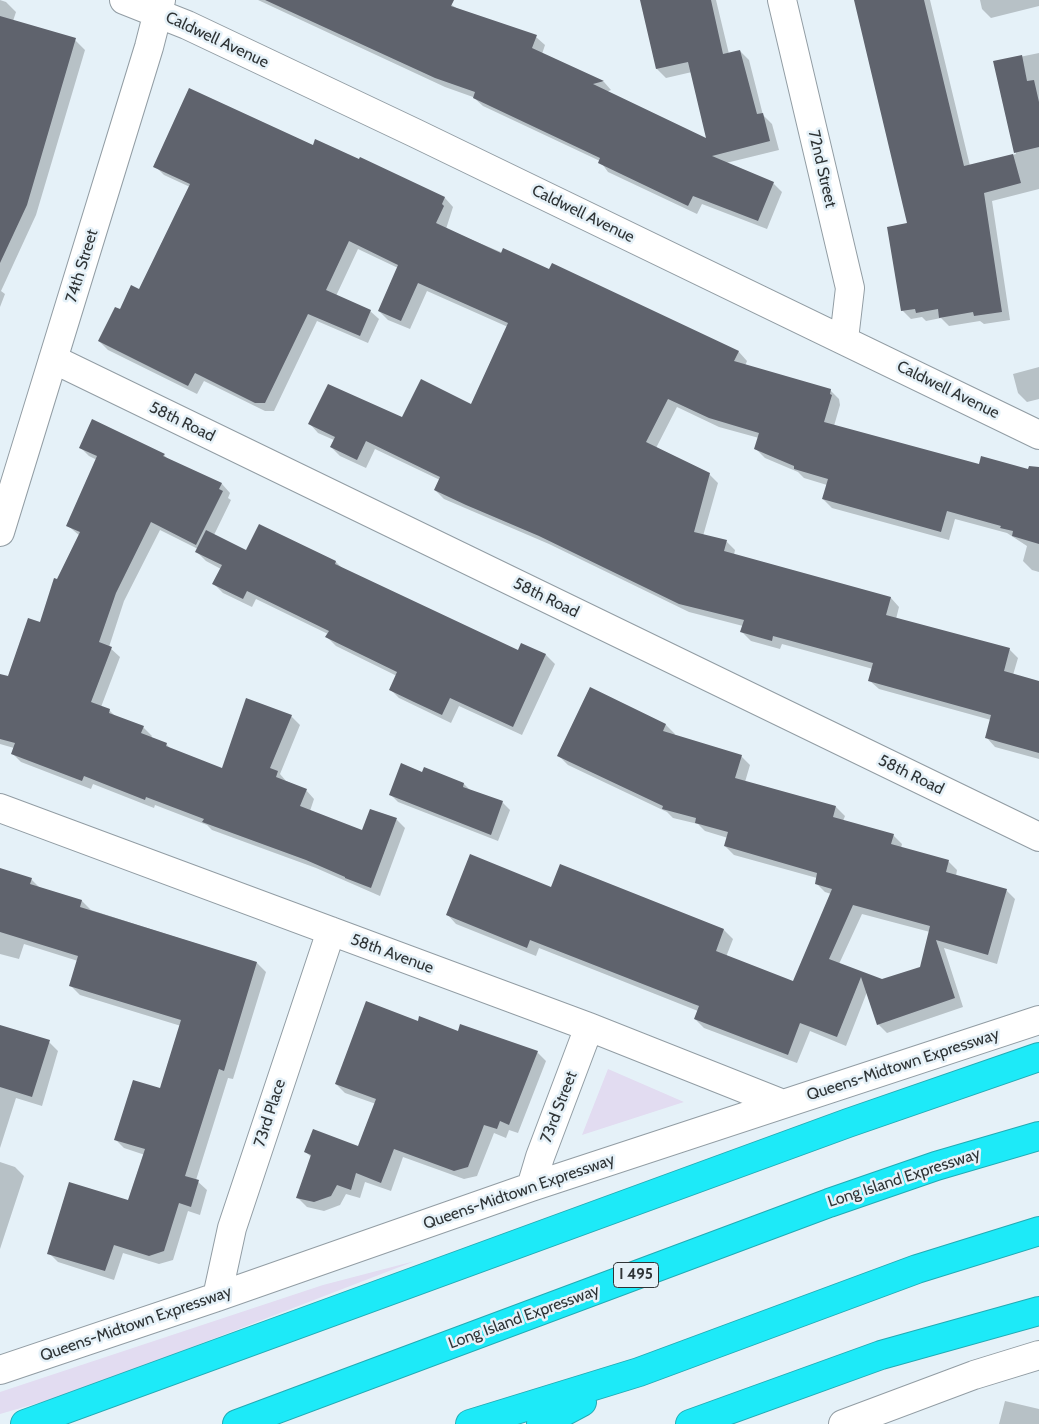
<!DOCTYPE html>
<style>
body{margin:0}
canvas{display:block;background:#e5f1f8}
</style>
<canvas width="1039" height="1424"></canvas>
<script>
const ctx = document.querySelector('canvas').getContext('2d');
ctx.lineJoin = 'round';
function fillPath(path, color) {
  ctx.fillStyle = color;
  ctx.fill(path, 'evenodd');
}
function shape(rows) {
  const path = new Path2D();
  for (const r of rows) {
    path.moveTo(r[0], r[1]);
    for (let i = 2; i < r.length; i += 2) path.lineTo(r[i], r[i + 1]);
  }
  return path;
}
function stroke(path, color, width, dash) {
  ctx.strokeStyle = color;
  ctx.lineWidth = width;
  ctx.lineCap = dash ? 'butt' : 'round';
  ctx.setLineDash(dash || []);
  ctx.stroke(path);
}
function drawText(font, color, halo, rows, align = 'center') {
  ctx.font = font + ' Cabin,sans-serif';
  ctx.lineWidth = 5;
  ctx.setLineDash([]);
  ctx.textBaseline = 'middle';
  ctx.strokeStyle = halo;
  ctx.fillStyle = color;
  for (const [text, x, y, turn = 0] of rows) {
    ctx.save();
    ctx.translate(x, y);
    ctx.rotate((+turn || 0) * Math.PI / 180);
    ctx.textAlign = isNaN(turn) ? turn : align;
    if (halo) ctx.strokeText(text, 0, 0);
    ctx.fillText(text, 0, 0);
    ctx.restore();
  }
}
const green = shape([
 [608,1069,684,1102,582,1135],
 [415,1261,73,1393,0,1414,0,1392,323,1285]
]);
const shadow = shape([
 [0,0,6,2,16,12,13,21,75,40,85,50,36,215,1,291,5,294,0,307],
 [258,0,444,0,458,9,536,37,545,45,542,54,604,82,611,90,606,92,708,140,692,72,666,78,657,69,641,0,716,0,729,54,740,51,749,60,763,115,772,124,779,150,726,163,773,183,782,192,767,229,702,204,697,214,608,172,600,161,483,106,473,97,445,87],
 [855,0,930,0,970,166,1016,154,995,62,1039,53,1039,189,992,201,1010,320,984,324,980,321,949,326,941,318,926,321,922,317,911,319,902,310,908,224],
 [980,0,1039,0,1039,6,991,18,982,9],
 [313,147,359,160,360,158,445,198,453,207,446,229,739,352,747,361,745,366,830,390,839,399,840,405,834,426,1039,488,1039,572,1032,570,1023,561,1027,546,1007,533,955,519,949,540,832,508,823,499,827,485,804,478,798,472,765,458,756,449,759,438,719,427,677,407,656,448,709,474,718,483,703,536,726,541,735,550,734,555,891,598,899,607,896,619,1009,649,1018,658,1013,675,1039,682,1039,759,995,747,987,738,991,720,879,689,870,681,873,669,782,644,780,649,751,641,742,632,743,626,689,612,549,544,444,499,435,490,440,480,375,449,366,468,340,456,331,447,334,440,318,433,310,424,403,419,471,405,508,327,427,291,410,329,388,320,379,311,398,268,358,249,336,296,370,311,379,319,368,343,317,321,274,411,265,411,204,381,197,394,108,350,99,341,120,310,139,291,190,187,164,175,155,166],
 [1039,367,1039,399,1027,402,1018,393,1013,374],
 [80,447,164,455,170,461,222,484,230,493,228,498,231,500,214,535,247,551,336,562,343,569,518,652,522,644,546,655,555,664,522,735,459,706,451,723,399,698,390,689,397,676,336,646,327,637,328,634,256,599,252,607,223,593,214,584,221,569,206,561,197,552,198,549,160,530,124,601,109,647,120,657,101,707,109,710,117,718,143,727,152,736,151,738,166,744,172,750,223,770,291,716,300,725,280,774,286,781,306,790,314,799,310,811,363,831,371,810,397,820,405,828,380,896,316,868,212,830,207,825,155,805,154,808,93,784,91,789,21,762,12,753,14,748,0,744,0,675,8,678,40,623,58,581,80,536,67,525,97,460,89,456],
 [591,689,666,725,675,734,674,736,741,756,750,765,745,782,836,807,845,816,843,821,893,835,902,844,901,848,948,861,957,870,956,876,1006,890,1015,899,997,964,944,948,963,1007,887,1033,878,1024,867,992,846,1046,810,1031,797,1063,704,1028,695,1019,698,1011,539,948,536,956,456,924,447,914,552,888,561,866,724,930,733,939,726,957,794,982,831,894,825,892,816,883,817,878,734,855,725,846,728,838,705,831,698,824,673,818,667,812,568,765,559,756],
 [862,914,930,932,921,968,882,981,839,964],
 [423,774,464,784,471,791,502,802,510,810,498,841,398,802,390,794],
 [0,870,31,879,41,889,82,901,91,910,257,963,266,972,233,1079,228,1078,196,1180,207,1190,200,1215,188,1211,173,1260,159,1264,123,1253,114,1280,58,1262,49,1253,129,1202,145,1155,124,1148,115,1139,161,1090,181,1026,80,995,71,986,78,961,24,944,19,959,0,954],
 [418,1022,537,1052,546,1061,518,1133,509,1130,506,1138,494,1133,477,1176,464,1179,403,1157,391,1191,365,1182,360,1198,346,1194,340,1205,324,1211,307,1207,298,1198,311,1157,306,1152,359,1148,376,1104,345,1093,336,1084],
 [0,1027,49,1042,58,1051,42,1106,16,1098,0,1148],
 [0,1162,15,1167,24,1176,0,1249],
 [1005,1401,1039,1409,1039,1424,999,1424]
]);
const building = shape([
 [265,0,454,0,451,6,537,35,532,48,604,81,593,84,706,138,688,62,656,69,640,0,711,0,723,54,740,50,757,114,763,113,770,141,712,156,774,182,758,221,693,196,688,206,598,163,600,158,473,98,475,92,435,78],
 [854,0,924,0,964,166,1013,154,1021,183,984,193,1002,312,974,316,973,312,939,318,938,309,916,313,915,309,901,311,887,227,907,223],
 [0,16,76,38,27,205,0,263],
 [1022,55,1027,81,1034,80,1039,102,1039,147,1014,153,993,61],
 [189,88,313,145,315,139,359,159,360,157,445,197,442,204,444,206,436,223,501,253,503,248,549,269,552,263,739,351,734,361,831,389,830,394,832,395,824,422,979,464,981,456,1028,469,1029,466,1039,467,1039,544,1012,536,1013,531,1000,528,1001,526,947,511,941,532,822,499,828,479,794,469,794,466,754,449,759,433,709,418,668,399,646,442,710,473,694,532,727,540,724,551,891,597,886,615,1010,648,1004,671,1039,681,1039,753,985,738,991,715,868,681,873,663,773,636,772,641,740,632,744,620,679,604,539,536,466,505,434,490,440,477,366,441,357,460,330,447,335,437,308,424,328,384,402,417,421,379,471,404,508,323,418,283,401,321,378,311,398,265,349,241,326,290,371,310,360,336,308,314,265,403,255,403,195,373,188,386,98,341,115,307,120,309,131,285,139,289,190,184,153,167],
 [92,419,165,454,163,456,222,483,219,489,223,491,196,545,151,522,116,593,99,642,112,647,91,702,110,709,109,713,144,726,141,733,167,743,166,746,222,768,246,698,292,715,270,768,278,771,276,777,307,789,300,806,362,830,370,809,397,818,371,888,345,878,345,877,306,860,202,822,204,819,146,797,145,800,84,776,82,781,11,754,15,743,0,739,0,674,8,676,28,618,40,622,54,578,57,579,80,532,66,526,97,456,79,448],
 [259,524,336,561,335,564,518,650,521,643,546,654,513,727,450,698,442,715,414,702,389,690,397,672,325,637,329,631,247,591,243,599,212,584,222,565,195,552,206,530,246,550],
 [590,687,666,724,663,731,742,755,735,778,836,806,833,817,894,834,891,844,949,860,946,872,1007,889,988,955,936,940,955,998,877,1025,861,977,837,1037,800,1023,788,1055,694,1019,699,1006,530,940,527,948,446,915,470,854,551,887,560,864,724,929,716,951,793,981,832,889,815,884,817,873,724,846,728,832,695,823,696,818,662,809,663,806,557,756],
 [853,905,930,926,920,967,882,979,829,959],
 [401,763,422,772,424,767,464,783,463,787,503,801,491,835,389,795],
 [0,868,32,878,30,884,82,900,80,907,257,962,224,1071,219,1069,185,1176,199,1180,191,1207,179,1203,164,1251,149,1256,114,1245,105,1271,47,1254,69,1182,128,1200,145,1149,114,1140,133,1080,160,1088,181,1020,69,986,78,956,0,932],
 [366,1001,418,1021,419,1016,458,1031,460,1024,538,1051,509,1125,500,1121,497,1129,484,1125,468,1167,454,1171,394,1149,381,1183,356,1173,351,1190,337,1185,331,1196,314,1202,296,1198,311,1155,304,1152,313,1129,358,1146,376,1099,335,1084],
 [0,1025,50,1040,32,1097,0,1087]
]);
const minor = shape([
 [124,0,187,25,415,133,1039,435],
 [782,0,850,288,844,339],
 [53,359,1039,837],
 [0,532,149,47,161,0],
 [0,808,589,1027,783,1104],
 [531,1187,540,1157,589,1027],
 [217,1297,232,1228,331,931],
 [0,1370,217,1297,531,1187,1039,1020],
 [843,1424,974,1375,1039,1355]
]);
const highway = shape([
 [25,1424,848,1123,1039,1057],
 [237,1424,829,1203,936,1166,1039,1136],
 [470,1424,639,1372,917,1269,1039,1231],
 [541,1424,582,1402],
 [690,1424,881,1355,1039,1311]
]);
const shields = [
 [636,1275,45]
];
const shieldNames = [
 ["I 495",636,1275]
];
const streetNames = [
 ["Caldwell Avenue",217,40,25],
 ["72nd Street",822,169,77],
 ["Caldwell Avenue",583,214,26],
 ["74th Street",82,266,-73],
 ["Caldwell Avenue",948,390,26],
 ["58th Road",182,422,26],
 ["58th Road",546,598,26],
 ["58th Road",911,775,26],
 ["58th Avenue",392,954,20],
 ["Queens-Midtown Expressway",903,1065,-18],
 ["73rd Street",559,1107,-69],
 ["73rd Place",270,1113,-72],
 ["Long Island Expressway",904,1178,-18],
 ["Queens-Midtown Expressway",519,1192,-19],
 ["Long Island Expressway",524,1317,-20],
 ["Queens-Midtown Expressway",136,1324,-19]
];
fillPath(green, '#e2dcf1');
fillPath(shadow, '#0003');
fillPath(building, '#5f636d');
stroke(minor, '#929da4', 30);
stroke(highway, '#23aab4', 30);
stroke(minor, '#fff', 28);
stroke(highway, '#1deaf8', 28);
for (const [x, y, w] of shields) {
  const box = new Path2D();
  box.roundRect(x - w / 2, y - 12.5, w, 25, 4);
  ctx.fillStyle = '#e5f1f8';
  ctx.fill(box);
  stroke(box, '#2f3436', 1);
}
drawText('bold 15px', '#2f3436', null, shieldNames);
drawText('16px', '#2f3436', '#e5f1f8', streetNames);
</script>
